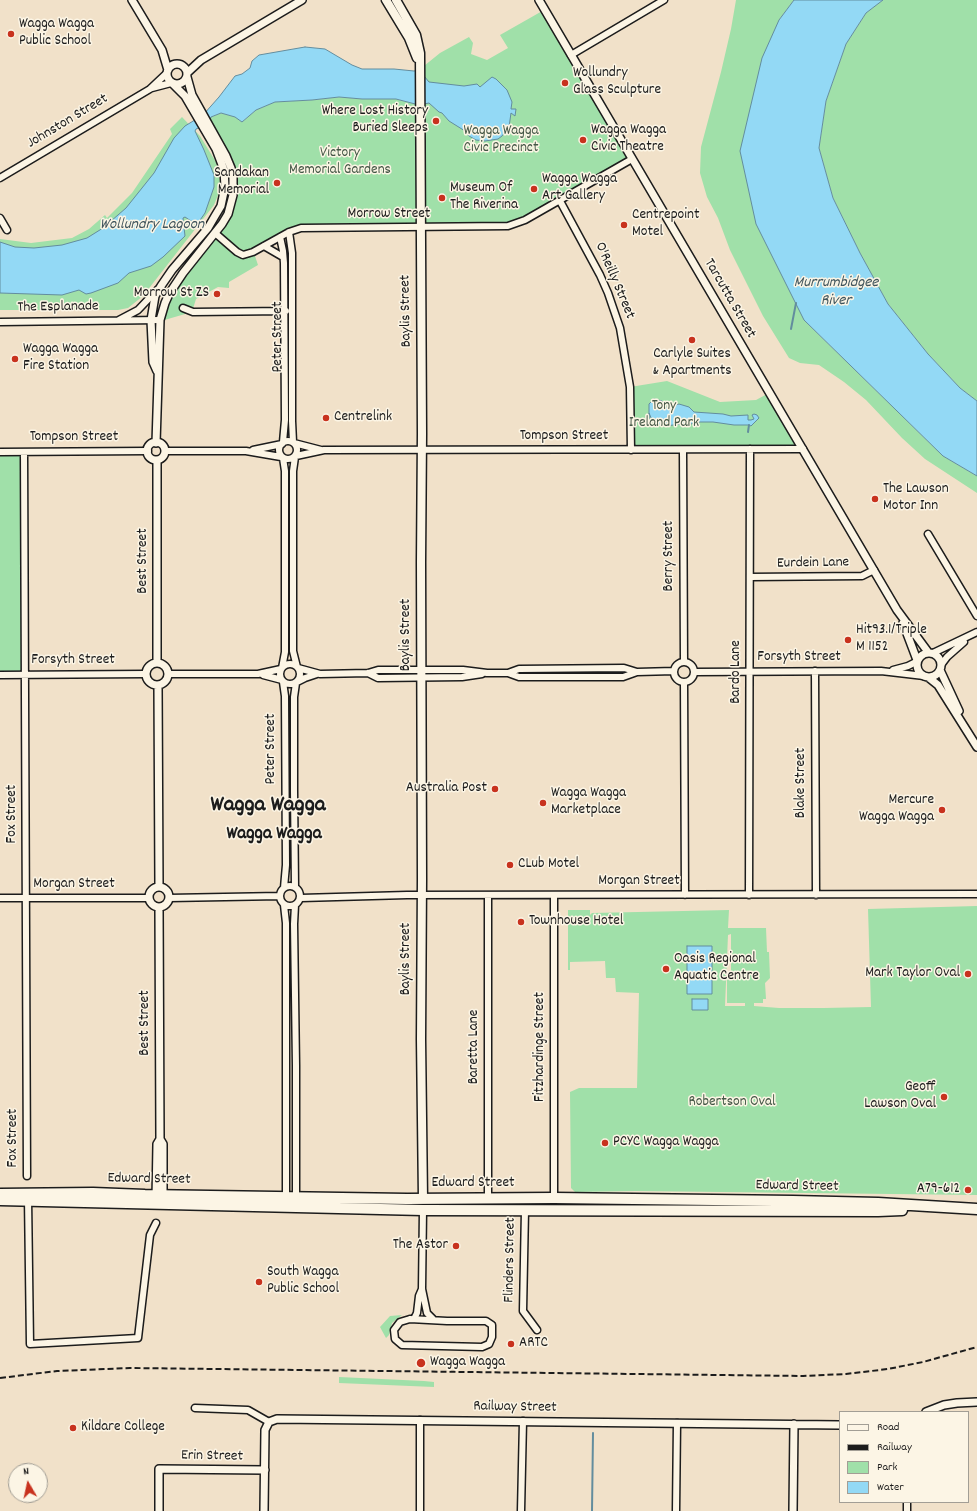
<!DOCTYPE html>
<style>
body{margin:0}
#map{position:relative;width:977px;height:1511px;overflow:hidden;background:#f1e1c9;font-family:Dekko,sans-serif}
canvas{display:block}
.legend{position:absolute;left:839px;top:1411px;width:130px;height:92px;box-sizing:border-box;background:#fcf5e5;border:1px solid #a29e95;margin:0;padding:5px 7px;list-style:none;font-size:12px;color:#1c1c1c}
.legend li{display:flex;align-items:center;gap:8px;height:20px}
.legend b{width:20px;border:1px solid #a29e95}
.north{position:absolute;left:8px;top:1463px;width:40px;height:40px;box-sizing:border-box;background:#fcf5e5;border:1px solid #a29e95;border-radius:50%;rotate:351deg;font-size:11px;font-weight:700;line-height:16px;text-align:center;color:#1c1c1c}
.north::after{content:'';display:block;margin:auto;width:14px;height:18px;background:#c8321e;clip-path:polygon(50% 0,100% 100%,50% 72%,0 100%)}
</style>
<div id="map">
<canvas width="977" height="1511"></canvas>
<ul class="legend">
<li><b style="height:5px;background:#fcf5e5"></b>Road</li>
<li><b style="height:5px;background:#1c1c1c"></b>Railway</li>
<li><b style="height:11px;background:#a0e0a9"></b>Park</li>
<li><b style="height:11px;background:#93d9f5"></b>Water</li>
</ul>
<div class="north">N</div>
</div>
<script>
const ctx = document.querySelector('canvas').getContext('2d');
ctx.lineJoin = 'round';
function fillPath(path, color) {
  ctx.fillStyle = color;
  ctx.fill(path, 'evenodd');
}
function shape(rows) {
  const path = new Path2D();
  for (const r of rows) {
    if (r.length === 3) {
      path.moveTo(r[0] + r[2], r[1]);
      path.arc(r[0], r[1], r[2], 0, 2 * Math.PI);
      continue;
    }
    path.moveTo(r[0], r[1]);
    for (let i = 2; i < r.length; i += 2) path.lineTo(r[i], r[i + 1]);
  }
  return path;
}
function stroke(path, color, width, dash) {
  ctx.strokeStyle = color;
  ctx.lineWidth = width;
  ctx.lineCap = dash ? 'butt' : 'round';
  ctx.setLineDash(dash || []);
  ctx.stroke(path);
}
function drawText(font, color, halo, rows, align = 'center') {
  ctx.font = font + ' Dekko,sans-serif';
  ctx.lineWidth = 3;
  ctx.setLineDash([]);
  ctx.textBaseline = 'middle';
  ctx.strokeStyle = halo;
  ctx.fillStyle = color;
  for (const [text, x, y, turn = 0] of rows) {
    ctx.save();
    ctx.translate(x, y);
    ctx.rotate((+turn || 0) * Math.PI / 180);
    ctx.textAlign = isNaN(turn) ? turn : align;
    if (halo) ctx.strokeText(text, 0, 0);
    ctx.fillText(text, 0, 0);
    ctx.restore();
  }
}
const green = shape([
 [736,0,794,0,779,20,804,320,943,456,977,476,977,493,925,459,902,438,866,400,844,382,819,365,800,363,789,358,763,316,730,250,718,218,707,197,700,173,701,147,721,72,731,29],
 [883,0,977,0,977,401,960,388,928,354,888,304,860,253,833,198,819,148,826,101,846,44,866,13],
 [544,10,632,159,517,224,307,228,243,255,215,233,228,214,233,177,208,124,211,117,221,113,236,117,242,122,256,110,275,102,312,100,339,97,362,99,396,99,419,105,419,70,440,53,469,37,473,43,471,54,487,60,508,48,500,35],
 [182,117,200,136,216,162,219,172,220,184,218,195,214,205,143,296,128,308,118,310,0,310,0,239,31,243,72,238,89,229,105,215,107,218,132,193,172,134,170,129],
 [215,234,236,253,254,253,258,265,229,282,229,288,218,287,196,299,192,312,161,321,170,294],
 [667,381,720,402,756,400,769,393,802,449,631,450,630,387],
 [0,452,24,452,25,675,0,675],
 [977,906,977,1195,636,1191,575,1192,571,1188,570,1092,579,1088,637,1088,639,993,616,992,615,978,606,978,605,961,570,962,570,970,568,970,568,910,590,910,590,915,592,913,729,910,728,928,766,928,767,952,769,952,770,978,765,983,766,999,763,999,763,1003,754,1003,754,1006,779,1008,824,1008,871,1007,868,909],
 [731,934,731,973,727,974,727,1003,745,1003,745,1006,725,1006,728,935],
 [402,1315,392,1323,389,1335,386,1338,380,1327,390,1316],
 [339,1377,424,1381,434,1382,434,1387,339,1383]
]);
const water = shape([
 [794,0,883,0,866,13,846,44,826,101,819,148,833,198,860,253,888,304,928,354,960,388,977,401,977,476,943,456,804,320,756,224,740,151,762,58,779,20,794,0],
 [305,47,325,49,352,65,362,69,394,69,414,71,419,70,429,82,464,86,477,84,480,87,492,77,496,79,507,90,512,102,511,109,516,109,515,116,511,113,509,127,502,136,498,139,485,141,476,140,469,136,465,131,449,121,442,113,439,112,429,103,419,105,396,99,362,99,339,97,312,100,275,102,256,110,242,122,235,117,221,113,211,117,208,124,196,129,195,131,204,150,214,175,214,187,205,213,198,223,191,221,185,217,183,218,185,236,163,257,151,266,129,273,118,283,91,293,86,294,79,290,62,295,0,293,0,242,15,247,34,248,62,245,87,238,103,228,126,208,154,173,174,138,185,126,203,115,219,97,235,76,242,74,250,68,252,61,259,55,305,47],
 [654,399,662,401,667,408,679,404,689,407,694,412,723,414,731,416,748,415,748,420,751,420,754,419,752,415,754,414,757,415,759,418,751,426,749,425,734,425,713,422,697,422,688,425,682,424,665,426,656,423,652,420,649,413,649,404,654,399],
 [687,946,712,946,712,994,687,994,687,946],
 [692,999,708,999,708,1010,692,1010,692,999]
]);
const stream = shape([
 [791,329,796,303],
 [648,424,649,414],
 [748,432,749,425],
 [592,1511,593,1433]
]);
const minor = shape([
 [571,55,664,0],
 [152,88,171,83],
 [0,178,150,89,167,73],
 [560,201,600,275,608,293,620,328,630,387,631,450],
 [0,218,7,230],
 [289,232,292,253,292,421,293,442],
 [215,233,237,252,243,255,253,252,289,232,301,228,508,226,525,220,632,159],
 [280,237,283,251,284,263,285,420,283,442],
 [264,246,283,257],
 [183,308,193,312,286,311],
 [119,320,138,310,157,290],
 [0,322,160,320],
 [288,450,9],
 [294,443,321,450],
 [253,450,282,444],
 [683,450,684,662],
 [165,451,246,451,281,457],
 [0,452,148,451],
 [24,452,27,1176],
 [296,456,324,450,803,449],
 [295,457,293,471,293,651,297,667],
 [928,534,977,616],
 [750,577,862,576,874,570],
 [933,653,977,632],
 [684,672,10],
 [290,674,10],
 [941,665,947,657,964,642],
 [282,668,285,652,285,471,283,458],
 [298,668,320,674,368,673,378,670,463,670,487,673,508,673,519,677,623,677,637,672],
 [893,670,908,666,916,662],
 [815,671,816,895],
 [694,672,881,671,924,676],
 [368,673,378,678,462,677,482,674],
 [508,673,519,669,624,668,637,672,674,671],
 [168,674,258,674,281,669],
 [0,675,146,674],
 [263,675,282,680],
 [283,682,285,696,286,865,284,888],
 [297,682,305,678,317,674],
 [684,682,685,895],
 [290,896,10],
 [295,887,294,791,294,697,296,683],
 [488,895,488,1199],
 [749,895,750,449],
 [554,896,554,1198],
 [0,898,148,898],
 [169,898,280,896],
 [301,898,407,895,977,894],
 [284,905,286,923,286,1197],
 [295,905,294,924,296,1066,296,1197],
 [28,1198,30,1344,138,1338,150,1235,156,1223],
 [423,1210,422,1289,427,1313,433,1319],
 [525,1210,523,1311,537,1330],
 [410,1319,447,1321,486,1321,492,1325,492,1337,489,1344,482,1347,402,1345,395,1339,394,1330,400,1322,410,1319],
 [414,1319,417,1313,419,1296,422,1289],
 [195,1408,248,1410,269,1422],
 [420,1511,420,1420],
 [521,1511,523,1421],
 [676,1511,677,1423],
 [907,1511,907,1502]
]);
const tertiary = shape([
 [132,0,162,50,168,70],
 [539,0,897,610,928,652],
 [177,74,10],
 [187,73,201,60,302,0],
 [157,371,153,362,151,320,155,296,161,286,172,270,208,228,215,216,221,206,225,187,224,170,216,149,185,96,173,84],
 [156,451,9],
 [156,443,160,320,165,303,169,294,183,273,222,224,228,214,233,195,233,177,231,168,226,156,192,95,187,77],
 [157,460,157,663],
 [903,623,917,660],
 [929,665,12],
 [157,674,11],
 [940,670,959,711],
 [928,677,938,685,977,747],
 [158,685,159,887],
 [159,897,10],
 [160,1139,163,1144,163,1200],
 [156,1199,157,1144,160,1139,159,908],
 [926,1412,944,1405,957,1403,977,1402],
 [159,1511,159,1469,265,1470],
 [264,1511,265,1430,269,1422,277,1419,840,1425],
 [793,1511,794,1424]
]);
const secondary = shape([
 [386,0,409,38,417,58],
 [396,0,416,35,420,53,422,434,421,562,422,879,421,1039,423,1199]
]);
const trunk = shape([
 [0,1194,93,1193,145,1195,407,1199,554,1198,793,1201,878,1203,977,1209],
 [0,1200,423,1210,878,1211,902,1210]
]);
const rail = shape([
 [0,1378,57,1371,130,1368,803,1376,846,1374,888,1369,923,1362,977,1347]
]);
const markers = [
 [11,34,4,"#c8321e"],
 [565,83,4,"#c8321e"],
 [436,121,4,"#c8321e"],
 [583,140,4,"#c8321e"],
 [277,183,4,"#c8321e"],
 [534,189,4,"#c8321e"],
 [442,198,4,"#c8321e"],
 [624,225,4,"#c8321e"],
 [217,294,4,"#c8321e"],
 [692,340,4,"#c8321e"],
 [15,359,4,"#c8321e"],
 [326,418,4,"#c8321e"],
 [875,499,4,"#c8321e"],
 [848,640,4,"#c8321e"],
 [495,789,4,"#c8321e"],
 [543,803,4,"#c8321e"],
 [942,810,4,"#c8321e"],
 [510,865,4,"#c8321e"],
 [521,922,4,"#c8321e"],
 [666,969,4,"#c8321e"],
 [968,974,4,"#c8321e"],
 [944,1097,4,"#c8321e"],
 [605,1143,4,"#c8321e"],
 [968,1190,4,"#c8321e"],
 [456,1246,4,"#c8321e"],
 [259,1282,4,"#c8321e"],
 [511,1344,4,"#c8321e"],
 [421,1363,5,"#c8321e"],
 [73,1428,4,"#c8321e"]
];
const poiNames = [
 ["Wagga Wagga",19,25],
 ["Public School",19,42],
 ["Wollundry",573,74],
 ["Glass Sculpture",573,91],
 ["Where Lost History",428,112,"right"],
 ["Buried Sleeps",428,129,"right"],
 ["Wagga Wagga",591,131],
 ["Civic Theatre",591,148],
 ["Sandakan",269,174,"right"],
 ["Memorial",269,191,"right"],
 ["Wagga Wagga",542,180],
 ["Art Gallery",542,197],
 ["Museum Of",450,189],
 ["The Riverina",450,206],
 ["Centrepoint",632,216],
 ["Motel",632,233],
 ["Morrow St ZS",209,294,"right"],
 ["Wagga Wagga",23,350],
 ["Fire Station",23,367],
 ["Carlyle Suites",692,355,"center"],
 ["& Apartments",692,372,"center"],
 ["Centrelink",334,418],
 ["The Lawson",883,490],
 ["Motor Inn",883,507],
 ["Hit93.1/Triple",856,631],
 ["M 1152",856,648],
 ["Australia Post",487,789,"right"],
 ["Wagga Wagga",551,794],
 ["Marketplace",551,811],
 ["Mercure",934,801,"right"],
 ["Wagga Wagga",934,818,"right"],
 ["CLub Motel",518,865],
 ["Townhouse Hotel",529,922],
 ["Oasis Regional",674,960],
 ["Aquatic Centre",674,977],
 ["Mark Taylor Oval",960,974,"right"],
 ["Geoff",936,1088,"right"],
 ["Lawson Oval",936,1105,"right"],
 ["PCYC Wagga Wagga",613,1143],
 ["A79-612",960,1190,"right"],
 ["The Astor",448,1246,"right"],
 ["South Wagga",267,1273],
 ["Public School",267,1290],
 ["ARTC",519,1344],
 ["Wagga Wagga",430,1363],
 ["Kildare College",81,1428]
];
const streetNames = [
 ["Johnston Street",68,122,-31],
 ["Morrow Street",389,215],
 ["O'Reilly Street",614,281,67],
 ["Tarcutta Street",729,299,60],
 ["The Esplanade",58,308,-1],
 ["Baylis Street",407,311,-91],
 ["Peter Street",279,337,-90],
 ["Tompson Street",564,437],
 ["Tompson Street",74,438],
 ["Berry Street",670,556,-90],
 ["Best Street",144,561,-90],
 ["Eurdein Lane",813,564,-1],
 ["Baylis Street",407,635,-90],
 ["Forsyth Street",799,658],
 ["Forsyth Street",73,661],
 ["Bardo Lane",737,672,-90],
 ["Peter Street",272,749,-90],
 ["Blake Street",802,783,-90],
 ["Fox Street",13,814,-90],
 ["Morgan Street",639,882],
 ["Morgan Street",74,885],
 ["Baylis Street",407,959,-90],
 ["Best Street",146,1023,-90],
 ["Baretta Lane",475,1047,-90],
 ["Fitzhardinge Street",541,1047,-90],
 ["Fox Street",14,1138,-90],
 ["Edward Street",149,1180,1],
 ["Edward Street",473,1184],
 ["Edward Street",797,1187,1],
 ["Flinders Street",511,1260,-89],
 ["Railway Street",515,1408,1],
 ["Erin Street",212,1457,1]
];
const parkNames = [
 ["Wagga Wagga",501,132],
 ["Civic Precinct",501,149],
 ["Victory",340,154],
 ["Memorial Gardens",340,171],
 ["Tony",664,407],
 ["Ireland Park",664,424],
 ["Robertson Oval",732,1103]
];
const waterNames = [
 ["Wollundry Lagoon",152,226],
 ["Murrumbidgee",836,284],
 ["River",836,302]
];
const districtNames = [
 ["Wagga Wagga",274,835]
];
const townNames = [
 ["Wagga Wagga",268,807]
];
fillPath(green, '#a0e0a9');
fillPath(water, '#93d9f5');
stroke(water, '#638d9e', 1);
stroke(stream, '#638d9e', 2);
stroke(minor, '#1c1c1c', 9);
stroke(tertiary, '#1c1c1c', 10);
stroke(secondary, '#1c1c1c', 11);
stroke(trunk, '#1c1c1c', 13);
stroke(minor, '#fcf5e5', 6);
stroke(tertiary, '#fcf5e5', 7);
stroke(secondary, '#fcf5e5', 8);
stroke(trunk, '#fcf5e5', 10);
stroke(rail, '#1c1c1c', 2, [6, 3]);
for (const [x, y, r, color] of markers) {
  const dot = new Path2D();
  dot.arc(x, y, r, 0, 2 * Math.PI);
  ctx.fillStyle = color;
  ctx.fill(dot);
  stroke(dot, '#fcf5e5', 1.5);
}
drawText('15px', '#1c1c1c', '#fcf5e5', poiNames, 'left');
drawText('15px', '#1c1c1c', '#fcf5e5', streetNames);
drawText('15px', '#445746', '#fcf5e5', parkNames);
drawText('italic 16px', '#40555d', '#fcf5e5', waterNames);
drawText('bold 19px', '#1c1c1c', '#fcf5e5', districtNames);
drawText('bold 23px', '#1c1c1c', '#fcf5e5', townNames);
</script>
